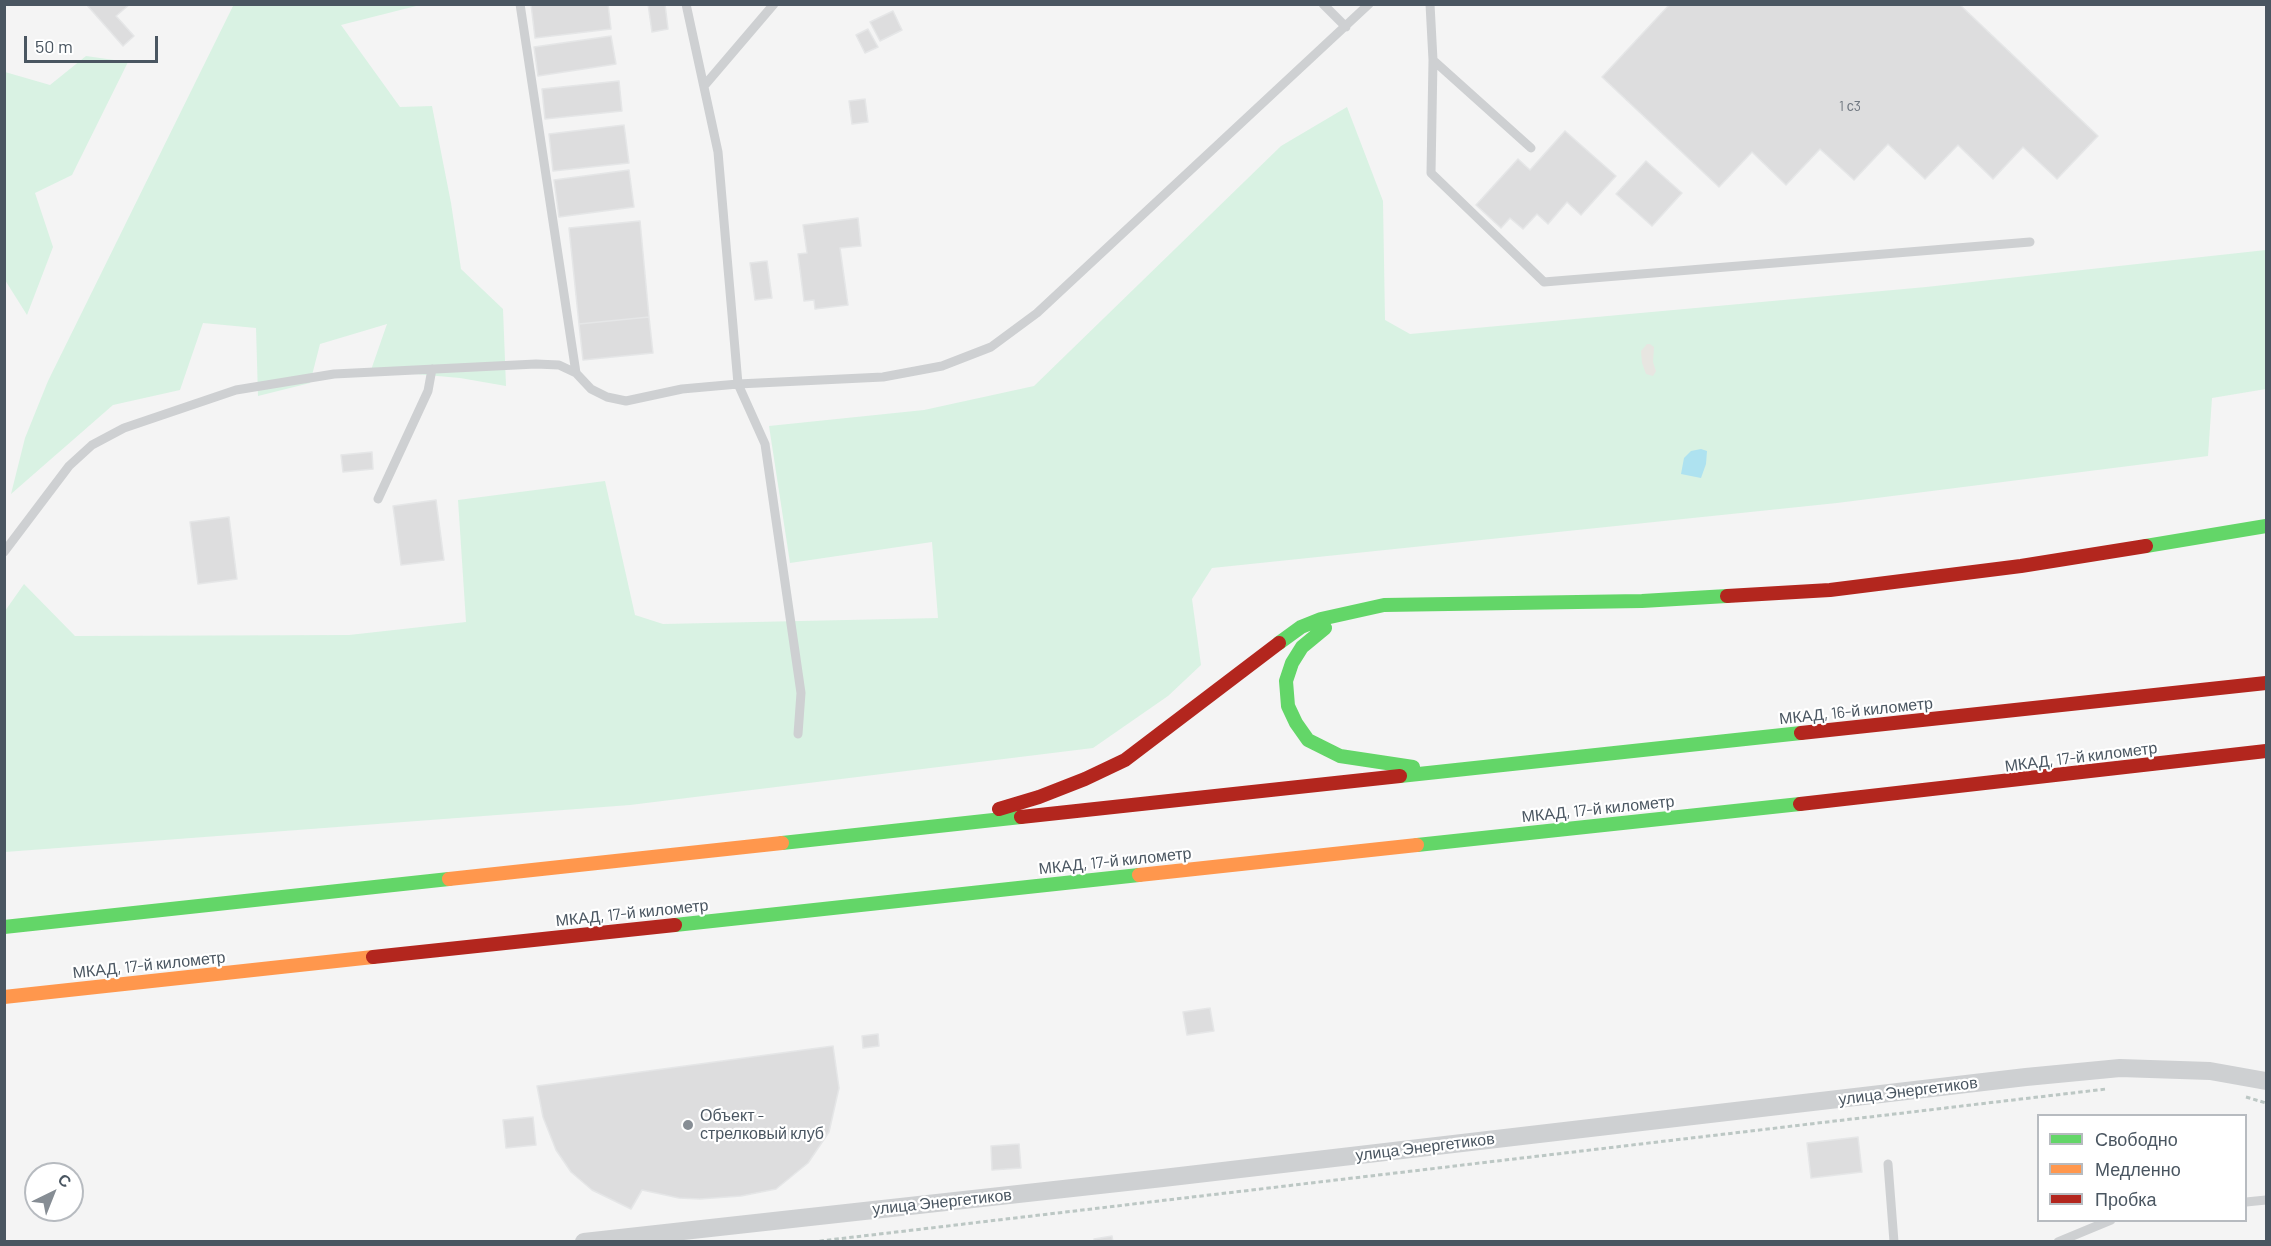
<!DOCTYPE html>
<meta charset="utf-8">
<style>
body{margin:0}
#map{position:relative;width:2271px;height:1246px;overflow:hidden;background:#f4f4f4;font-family:Barlow,sans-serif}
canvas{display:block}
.frame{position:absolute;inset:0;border:6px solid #4a5661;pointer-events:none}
.legend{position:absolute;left:2037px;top:1114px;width:210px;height:108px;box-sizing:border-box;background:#fff;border:2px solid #b7bbc0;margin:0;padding:8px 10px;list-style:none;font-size:18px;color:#4a5661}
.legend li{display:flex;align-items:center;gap:12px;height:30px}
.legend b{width:30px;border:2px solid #b7bbc0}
.north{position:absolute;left:24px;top:1162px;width:60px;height:60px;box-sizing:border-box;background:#fff;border:2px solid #b7bbc0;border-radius:50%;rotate:43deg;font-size:16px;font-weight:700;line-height:24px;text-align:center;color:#4a5661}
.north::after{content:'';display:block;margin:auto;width:21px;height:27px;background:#868d94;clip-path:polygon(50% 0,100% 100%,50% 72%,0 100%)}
.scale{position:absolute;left:24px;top:36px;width:134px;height:27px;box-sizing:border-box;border:3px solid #4a5661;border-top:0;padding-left:8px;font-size:18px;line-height:21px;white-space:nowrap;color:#4a5661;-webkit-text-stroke:4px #fff;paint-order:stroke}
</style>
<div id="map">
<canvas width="2271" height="1246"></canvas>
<div class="frame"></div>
<ul class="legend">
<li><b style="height:8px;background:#63d668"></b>Свободно</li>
<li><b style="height:8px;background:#ff974d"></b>Медленно</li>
<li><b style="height:8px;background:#b3261e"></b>Пробка</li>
</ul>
<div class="north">С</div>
<div class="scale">50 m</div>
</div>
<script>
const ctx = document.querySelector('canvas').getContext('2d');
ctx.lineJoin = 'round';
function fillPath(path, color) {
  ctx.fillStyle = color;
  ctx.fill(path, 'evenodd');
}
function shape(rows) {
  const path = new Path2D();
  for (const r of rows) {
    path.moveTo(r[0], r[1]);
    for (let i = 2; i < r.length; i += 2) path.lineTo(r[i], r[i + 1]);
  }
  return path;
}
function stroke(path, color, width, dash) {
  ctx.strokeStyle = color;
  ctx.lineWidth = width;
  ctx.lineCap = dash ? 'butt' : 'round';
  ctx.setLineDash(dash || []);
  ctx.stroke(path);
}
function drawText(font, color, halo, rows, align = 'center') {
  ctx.font = font + ' Barlow,sans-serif';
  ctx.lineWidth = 4.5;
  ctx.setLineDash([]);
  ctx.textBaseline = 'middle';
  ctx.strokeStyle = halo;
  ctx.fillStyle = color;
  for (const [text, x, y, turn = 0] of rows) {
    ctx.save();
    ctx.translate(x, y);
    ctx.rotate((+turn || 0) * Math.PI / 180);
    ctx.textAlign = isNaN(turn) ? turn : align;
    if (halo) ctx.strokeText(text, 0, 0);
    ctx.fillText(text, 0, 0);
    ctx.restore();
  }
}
const green = shape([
 [234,4,420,5,341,25,400,107,432,106,451,203,461,269,503,309,506,386,460,378,371,370,387,324,320,344,310,383,258,396,256,328,203,323,180,390,113,405,11,494,25,438,48,381],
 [86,56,128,62,72,175,35,193,53,247,27,315,5,280,5,72,50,85],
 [1347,107,1383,201,1385,320,1410,334,1926,287,2266,250,2266,389,2212,398,2208,456,1837,503,1212,568,1192,599,1201,665,1168,696,1093,748,630,805,5,852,5,611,24,584,75,636,349,635,466,622,458,500,605,481,635,615,663,624,938,618,932,542,790,563,769,426,924,410,1034,386,1281,146]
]);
const sand = shape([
 [1647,344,1650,344,1654,347,1653,362,1656,371,1653,376,1646,374,1642,363,1641,351]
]);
const water = shape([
 [1701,449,1707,451,1706,464,1701,478,1681,474,1684,458,1691,451]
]);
const building = shape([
 [86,4,130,4,116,16,134,36,123,46,86,4],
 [531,4,608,4,611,29,535,38,531,4],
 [648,4,665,4,668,29,652,32,648,4],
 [1670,4,1959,4,2098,136,2057,179,2023,147,1993,179,1958,145,1925,179,1888,144,1854,180,1820,149,1786,185,1752,152,1719,187,1602,77,1670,4],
 [893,11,902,30,880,41,870,22,893,11],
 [868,29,878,47,865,53,856,35,868,29],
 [611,36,616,64,538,76,534,47,611,36],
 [619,81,622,111,545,119,542,89,619,81],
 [865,99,868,122,852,124,849,101,865,99],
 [624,125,629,163,553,171,549,134,624,125],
 [1565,131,1616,176,1581,215,1567,202,1548,224,1537,214,1523,229,1510,218,1501,228,1476,205,1518,159,1530,170,1565,131],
 [1646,161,1682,193,1652,226,1616,194,1646,161],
 [629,170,634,207,559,217,554,180,629,170],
 [858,218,861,246,840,248,848,305,815,309,814,300,804,301,798,254,807,253,803,225,858,218],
 [640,221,649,317,579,324,569,228,640,221],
 [767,261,772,298,755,300,750,263,767,261],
 [649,317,653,353,583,360,579,324,649,317],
 [372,452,373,469,343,472,341,455,372,452],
 [436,500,444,560,401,565,393,506,436,500],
 [229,517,237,579,198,584,190,522,229,517],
 [1210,1008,1214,1031,1187,1035,1183,1012,1210,1008],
 [878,1034,879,1046,863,1048,862,1036,878,1034],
 [833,1046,839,1088,829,1132,808,1163,776,1189,741,1196,700,1199,679,1198,642,1190,631,1209,592,1190,571,1172,556,1150,543,1117,537,1086,833,1046],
 [533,1117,536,1145,506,1148,503,1120,533,1117],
 [1858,1137,1862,1172,1811,1178,1807,1143,1858,1137],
 [1019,1144,1021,1168,992,1170,991,1146,1019,1144],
 [1112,1236,1113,1242,1094,1242,1094,1239,1112,1236]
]);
const path = shape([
 [2246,1097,2266,1103],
 [812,1242,2106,1089]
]);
const lane = shape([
 [520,4,576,373],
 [686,4,718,152,738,384,765,444,801,693,798,734],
 [1323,4,1346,27],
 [1430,4,1433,60,1531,148],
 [1433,60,1431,173,1544,282,2030,242],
 [704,86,774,4],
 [378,499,428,391,432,369],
 [4,552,69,466,92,445,124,428,236,390,334,374,536,364,559,365,576,373,591,389,607,397,626,401,682,389,738,384,883,377,942,366,991,347,1037,313,1369,4],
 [1888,1164,1894,1242],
 [2246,1202,2266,1200],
 [2058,1242,2111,1220]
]);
const street = shape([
 [584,1242,1163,1178,2026,1077,2120,1068,2210,1071,2266,1081]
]);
const fast = shape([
 [2146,546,2266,526],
 [1325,628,1302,647,1292,663,1286,681,1288,706,1296,723,1308,740,1340,756,1413,767],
 [1279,643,1301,627,1321,619,1384,605,1642,601,1727,596],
 [1400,776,1801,733],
 [782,843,1021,817],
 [1417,845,1800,804],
 [675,925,1139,875],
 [4,927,449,879]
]);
const slow = shape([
 [1139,875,1417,845],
 [449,879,782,843],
 [4,997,373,957]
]);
const jam = shape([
 [1727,596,1830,590,2021,566,2146,546],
 [1801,733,2266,683],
 [1800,804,2266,751],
 [999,809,1039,797,1085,779,1125,760,1279,643],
 [1021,817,1400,776],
 [373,957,675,925]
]);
const markers = [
 [688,1125,6,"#868d94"]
];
const numberNames = [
 ["1 с3",1850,106]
];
const streetNames = [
 ["МКАД, 16-й километр",1856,711,-6],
 ["МКАД, 17-й километр",2081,757,-7],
 ["МКАД, 17-й километр",1598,809,-6],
 ["МКАД, 17-й километр",1115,861,-6],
 ["МКАД, 17-й километр",632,913,-6],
 ["МКАД, 17-й километр",149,965,-6],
 ["улица Энергетиков",1908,1091,-7],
 ["улица Энергетиков",1425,1147,-7],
 ["улица Энергетиков",942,1202,-6]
];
const poiNames = [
 ["Объект -",700,1116],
 ["стрелковый клуб",700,1134]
];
fillPath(green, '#d9f2e3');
fillPath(sand, '#e7e6e1');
fillPath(water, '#aee2f0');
fillPath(building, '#ddddde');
stroke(building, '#e5e6e7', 1.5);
stroke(path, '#bcc7c4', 3, [4.5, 3]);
stroke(lane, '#ced0d2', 9);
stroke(street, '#ced0d2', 18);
stroke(fast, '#63d668', 14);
stroke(slow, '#ff974d', 14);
stroke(jam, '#b3261e', 14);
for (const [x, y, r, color] of markers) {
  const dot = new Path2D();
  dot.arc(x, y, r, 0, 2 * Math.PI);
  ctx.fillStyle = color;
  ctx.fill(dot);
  stroke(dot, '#fff', 2);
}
drawText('14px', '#707881', null, numberNames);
drawText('16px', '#4a5661', '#fff', streetNames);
drawText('16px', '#4a5661', '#fff', poiNames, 'left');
</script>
